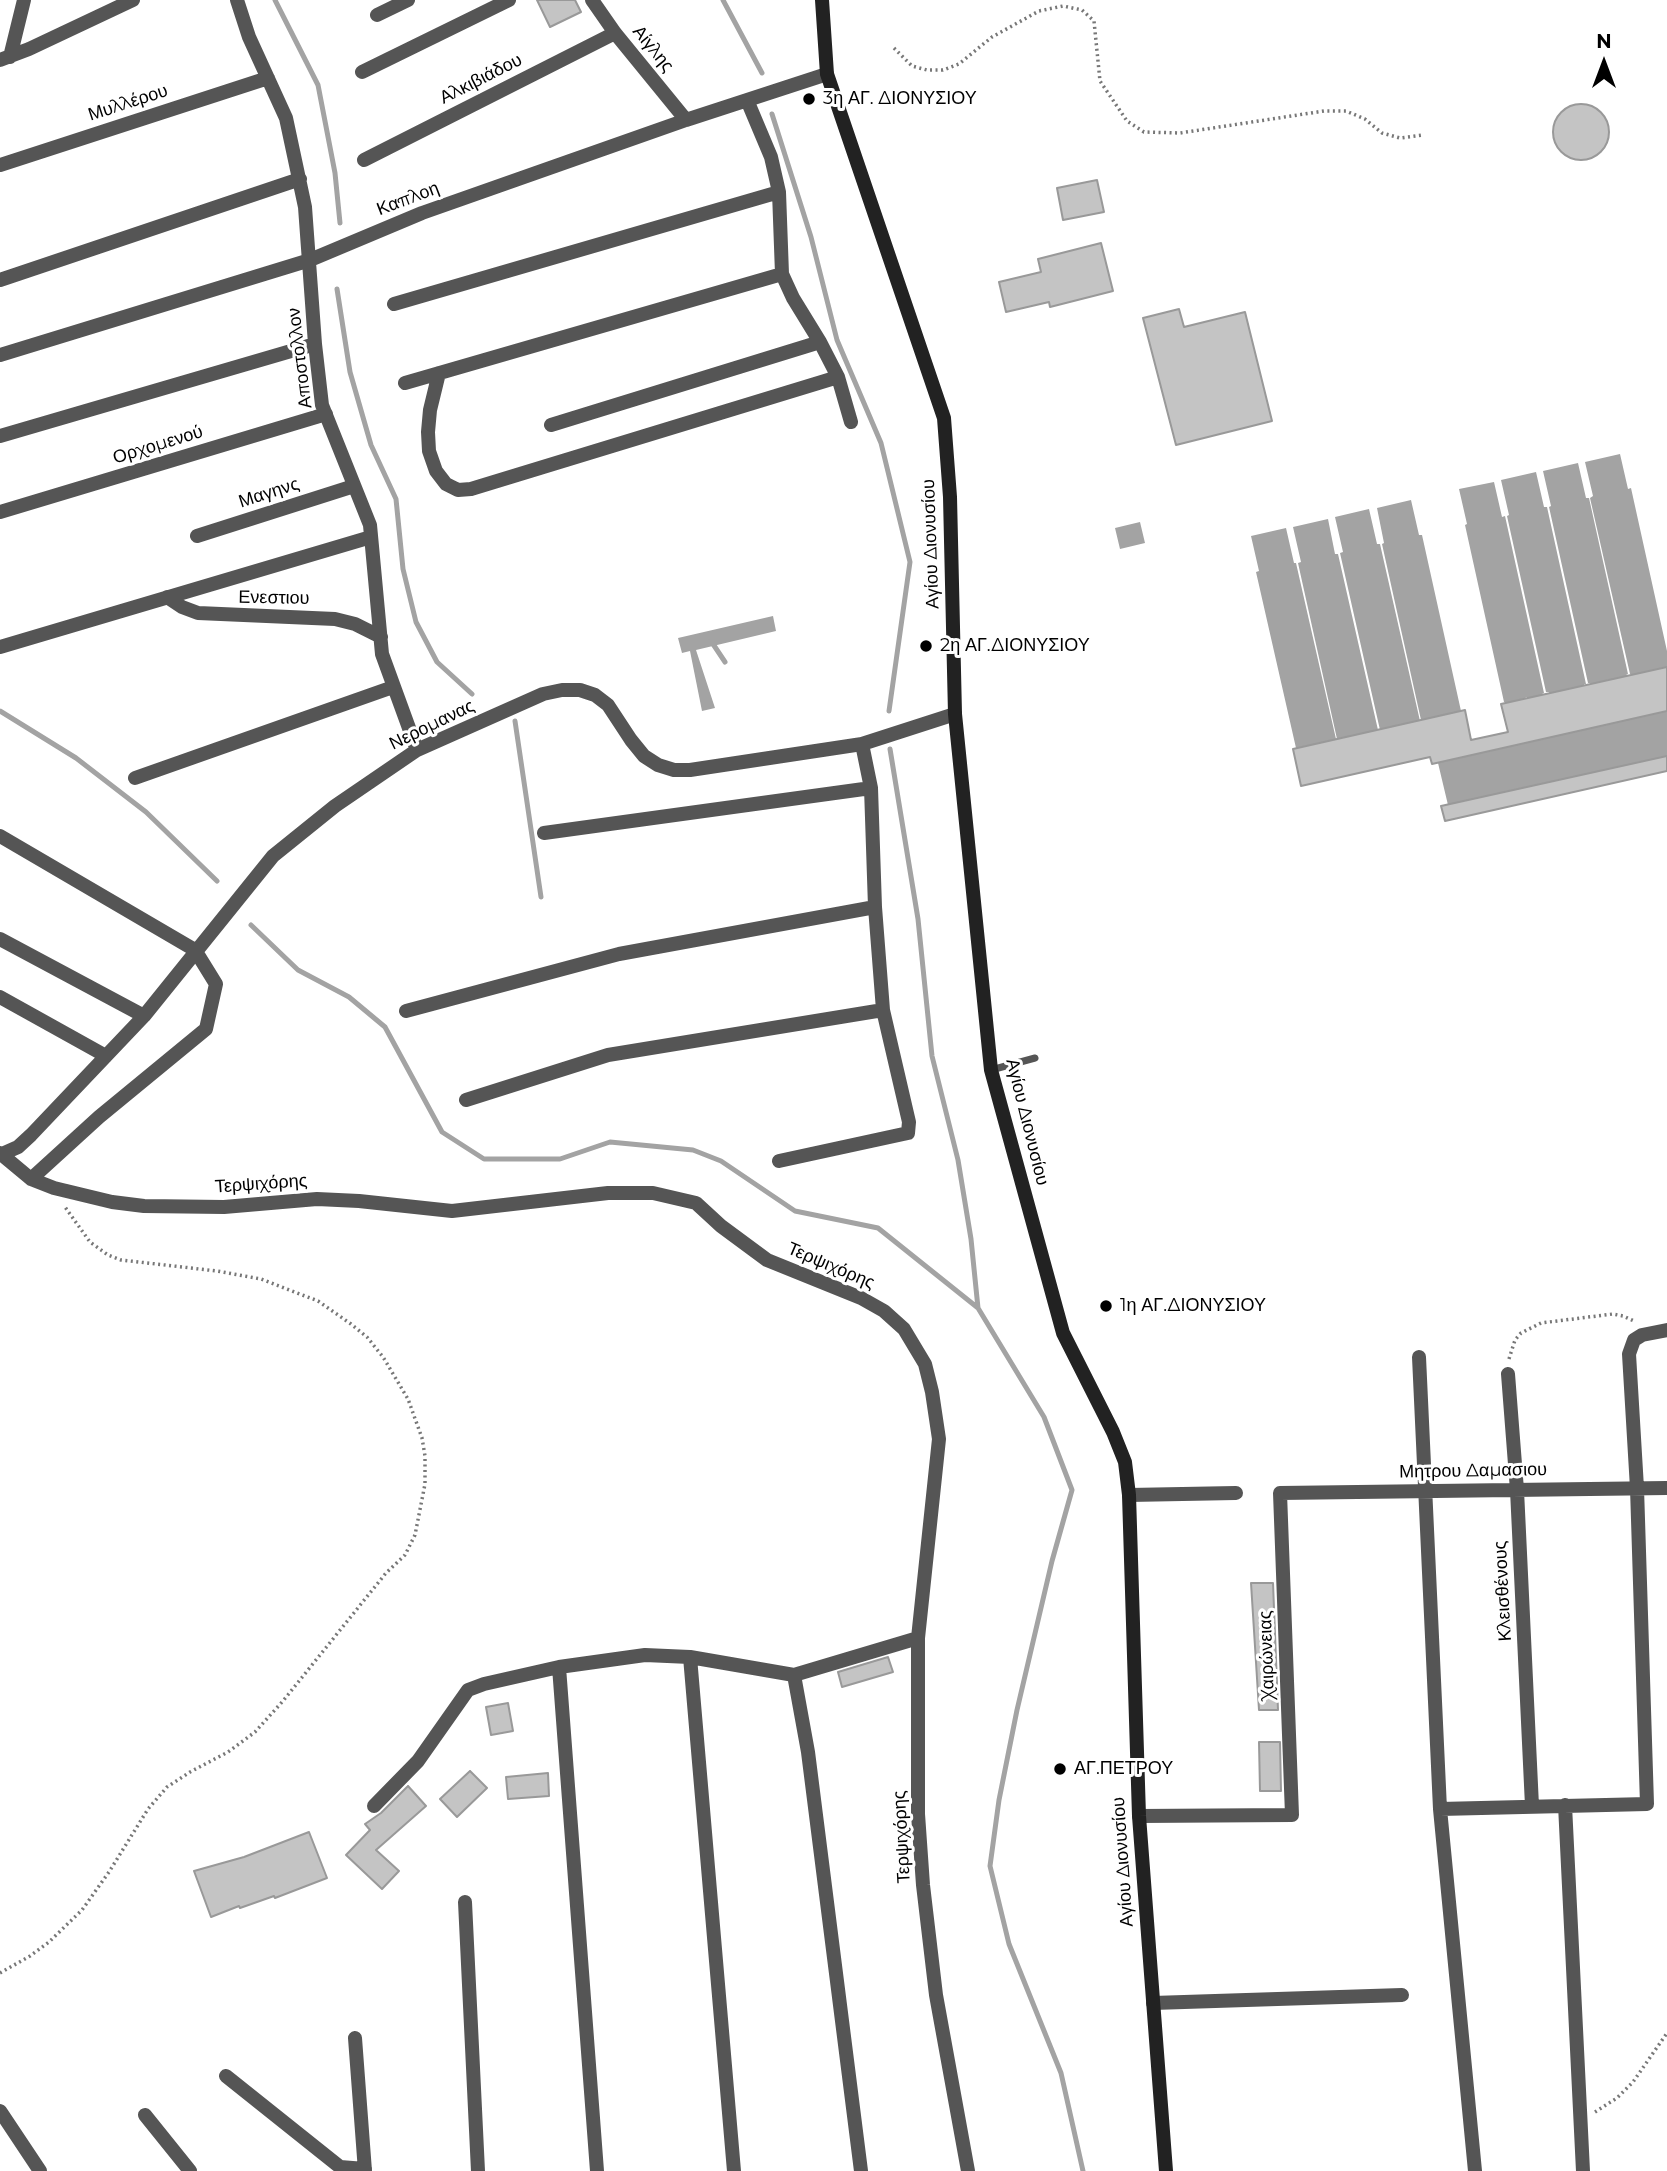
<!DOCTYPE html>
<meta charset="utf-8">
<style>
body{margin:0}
#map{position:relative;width:1667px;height:2171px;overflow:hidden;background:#fff;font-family:Montserrat,sans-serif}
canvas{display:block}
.north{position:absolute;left:1569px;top:28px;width:70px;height:70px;-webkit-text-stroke:5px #fff;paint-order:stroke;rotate:0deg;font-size:19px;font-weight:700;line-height:28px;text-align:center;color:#000}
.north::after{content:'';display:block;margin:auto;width:24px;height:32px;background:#000;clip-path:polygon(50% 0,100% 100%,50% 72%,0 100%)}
</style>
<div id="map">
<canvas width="1667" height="2171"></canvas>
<div class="north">N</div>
</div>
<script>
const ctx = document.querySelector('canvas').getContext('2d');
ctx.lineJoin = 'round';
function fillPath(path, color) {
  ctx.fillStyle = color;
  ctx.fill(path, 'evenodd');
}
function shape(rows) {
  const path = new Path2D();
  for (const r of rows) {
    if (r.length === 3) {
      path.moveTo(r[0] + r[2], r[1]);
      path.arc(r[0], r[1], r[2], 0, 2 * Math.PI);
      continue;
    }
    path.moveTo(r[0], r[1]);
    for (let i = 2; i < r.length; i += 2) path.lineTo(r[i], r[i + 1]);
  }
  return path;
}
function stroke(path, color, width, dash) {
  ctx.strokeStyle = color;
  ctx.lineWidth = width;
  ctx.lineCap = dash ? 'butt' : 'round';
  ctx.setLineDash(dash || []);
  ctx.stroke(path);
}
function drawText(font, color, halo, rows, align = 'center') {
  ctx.font = font + ' Montserrat,sans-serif';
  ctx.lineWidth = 6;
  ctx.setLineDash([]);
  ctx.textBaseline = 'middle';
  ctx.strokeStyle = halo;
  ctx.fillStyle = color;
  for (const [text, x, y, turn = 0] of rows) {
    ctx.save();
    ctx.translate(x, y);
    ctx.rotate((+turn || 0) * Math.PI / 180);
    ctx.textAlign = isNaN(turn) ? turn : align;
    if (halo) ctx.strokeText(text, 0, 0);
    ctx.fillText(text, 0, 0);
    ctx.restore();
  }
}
const water = shape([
 [1620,454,1628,489,1631,488,1667,651,1667,696,1659,698,1653,670,1649,670,1654,699,1639,702,1633,674,1630,674,1590,498,1593,496,1585,462],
 [1578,463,1586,498,1589,498,1628,674,1626,675,1632,704,1617,707,1611,679,1607,680,1613,708,1597,711,1591,683,1588,683,1549,507,1551,506,1543,471],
 [1536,472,1544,507,1547,507,1586,684,1584,684,1590,713,1576,716,1569,689,1565,689,1571,717,1555,721,1549,692,1546,692,1507,516,1509,515,1501,480],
 [1494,482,1502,517,1505,516,1544,693,1542,694,1549,722,1534,726,1527,697,1523,699,1529,727,1513,730,1507,702,1504,702,1465,525,1467,524,1459,489],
 [1411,500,1419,535,1422,535,1461,711,1421,720,1382,544,1384,543,1377,508],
 [1369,509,1377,544,1380,544,1420,721,1380,730,1340,553,1343,552,1335,517],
 [1328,519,1335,554,1338,554,1378,730,1337,739,1298,563,1301,562,1293,527],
 [1140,522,1145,543,1120,549,1115,528],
 [1286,528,1294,563,1296,563,1336,739,1296,748,1256,572,1259,571,1251,536],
 [773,616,776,631,696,650,715,708,702,711,690,651,682,653,678,638],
 [1667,711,1667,756,1448,805,1438,763]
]);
const stream = shape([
 [275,0,318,85,335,173,340,223],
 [723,0,762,73],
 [772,114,811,237,837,340,881,443,910,562,889,711],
 [337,289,350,372,371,445,396,499,403,569,416,622,437,662,472,694],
 [711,641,725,662],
 [0,711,76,758,146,812,217,881],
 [515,721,541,897],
 [890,749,918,919,932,1056,958,1160,971,1239,978,1308,1044,1417,1072,1490,1052,1561,1017,1710,999,1800,990,1866,1009,1944,1061,2073,1083,2171],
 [251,925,298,970,349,997,385,1027,442,1132,484,1159,560,1159,610,1142,693,1150,721,1161,795,1211,878,1228,978,1308]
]);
const building = shape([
 [537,0,575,0,581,12,550,27,537,0],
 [1581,132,28],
 [1097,180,1104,212,1063,220,1057,188,1097,180],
 [1101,243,1113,291,1050,307,1049,302,1006,312,999,282,1041,272,1038,259,1101,243],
 [1179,309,1184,327,1245,312,1272,421,1176,445,1143,318,1179,309],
 [1667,667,1667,711,1432,764,1430,757,1301,786,1293,749,1465,710,1471,740,1508,732,1501,704,1667,667],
 [1667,756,1667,771,1445,821,1441,806,1667,756],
 [1251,1583,1273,1583,1278,1710,1259,1710,1251,1583],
 [888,1657,893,1672,842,1687,838,1672,888,1657],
 [508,1703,513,1731,491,1735,486,1707,508,1703],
 [1259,1742,1280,1742,1281,1791,1260,1791,1259,1742],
 [470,1771,487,1788,457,1817,440,1799,470,1771],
 [548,1773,549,1796,508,1799,506,1777,548,1773],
 [408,1786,426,1806,376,1850,399,1871,382,1889,346,1855,370,1830,365,1824,381,1813,408,1786],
 [309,1832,327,1878,275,1898,274,1896,240,1908,239,1906,211,1917,194,1871,244,1857,309,1832]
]);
const path = shape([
 [894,48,912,66,927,70,943,70,959,64,992,37,1039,11,1063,6,1082,10,1094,21,1100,81,1127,121,1144,132,1180,133,1324,111,1346,111,1365,119,1382,133,1400,138,1423,135],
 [1509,1359,1515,1340,1521,1333,1541,1323,1613,1314,1623,1316,1634,1321],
 [0,1973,30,1956,49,1942,82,1910,109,1872,148,1809,167,1787,190,1772,228,1752,255,1732,283,1701,386,1573,405,1555,415,1535,425,1484,425,1456,422,1438,408,1399,383,1357,367,1337,351,1324,318,1301,261,1279,217,1271,121,1260,108,1255,90,1242,65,1207],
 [1595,2112,1617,2098,1633,2082,1667,2033]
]);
const lane = shape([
 [991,1070,1035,1058]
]);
const street = shape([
 [237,0,249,37,286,118,305,207,315,344,322,405,370,525,382,654,417,750],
 [592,0,615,33,686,120],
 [377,15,408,0],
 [10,57,24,0],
 [0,60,29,49,133,0],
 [362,72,509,0],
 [364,160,615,33],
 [0,165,268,78],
 [779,192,782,274,793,298,820,342,838,377,851,422],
 [0,280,300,179],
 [394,304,779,192,771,157,747,100],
 [0,355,310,260,422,213,686,120,827,74],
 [439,373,430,410,428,432,429,451,436,471,446,484,458,490,471,489,838,377],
 [405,383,782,274],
 [551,425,820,342],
 [0,436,315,344],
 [0,512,326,414],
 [197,536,354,486],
 [167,597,182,607,198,613,335,619,355,624,381,637],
 [0,647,371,537],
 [135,778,393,687],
 [544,833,871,788],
 [0,836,195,950,216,984,206,1029,99,1117,31,1179],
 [0,939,144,1016],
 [0,997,106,1056],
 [406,1011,619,954,875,907],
 [466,1100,608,1055,883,1010],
 [0,1153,31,1179,54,1188,112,1202,144,1206,224,1207,317,1199,359,1201,452,1211,608,1193,653,1193,696,1203,721,1226,767,1260,861,1298,884,1311,904,1329,925,1364,932,1392,939,1439,918,1638,918,1814,923,1885,936,1995,968,2171],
 [2,1154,18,1147,31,1135,144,1016,273,856,335,806,417,750,543,694,562,690,580,690,595,695,608,705,631,740,644,756,658,765,674,770,690,770,862,744,955,714],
 [779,1161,908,1133,909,1122,883,1010,875,907,871,788,862,744],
 [1419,1357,1440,1809,1475,2171],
 [1508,1374,1517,1490,1532,1806],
 [1129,1495,1236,1493],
 [690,1657,734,2171],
 [559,1667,597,2171],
 [794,1675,918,1638],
 [1565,1805,1583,2171],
 [374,1806,418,1761,468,1690,484,1684,559,1667,645,1655,690,1657,794,1675,808,1752,861,2171],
 [1440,1809,1647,1804,1637,1488,1629,1354,1634,1340,1642,1335,1667,1330],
 [1139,1816,1292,1815,1280,1493,1667,1488],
 [465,1902,478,2171],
 [1153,2003,1402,1995],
 [355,2038,365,2171],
 [226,2076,340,2167,365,2169],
 [0,2111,40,2171],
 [145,2115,190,2171]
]);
const secondary = shape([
 [822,0,827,74,944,418,950,497,955,714,991,1070,1063,1333,1113,1432,1125,1462,1129,1495,1139,1816,1166,2171]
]);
const markers = [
 [809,99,7,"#000"],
 [926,646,7,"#000"],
 [1106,1306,7,"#000"],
 [1060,1769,7,"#000"]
];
const streetNames = [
 ["Αίγλης",653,49,51],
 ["Αλκιβιάδου",481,79,-27],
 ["Μυλλέρου",128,103,-18],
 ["Καπλοη",408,199,-21],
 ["Αποστολλον",300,358,-97],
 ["Ορχομενού",158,445,-17],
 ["Μαγηνς",269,493,-18],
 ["Αγίου Διονυσίου",931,544,-92],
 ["Ενεστιου",274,598,1],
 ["Νερομανας",432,725,-26],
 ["Αγίου Διονυσίου",1027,1122,76],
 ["Τερψιχόρης",261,1184,-4],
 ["Τερψιχόρης",831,1266,23],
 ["Μητρου Δαμασιου",1473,1471,-1],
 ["Κλεισθένους",1503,1591,-93],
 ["Χαιρώνειας",1267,1655,-92],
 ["Τερψιχόρης",902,1837,-93],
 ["Αγίου Διονυσίου",1123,1862,-94]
];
const poiNames = [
 ["3η ΑΓ. ΔΙΟΝΥΣΙΟΥ",823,99],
 ["2η ΑΓ.ΔΙΟΝΥΣΙΟΥ",940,646],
 ["1η ΑΓ.ΔΙΟΝΥΣΙΟΥ",1120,1306],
 ["ΑΓ.ΠΕΤΡΟΥ",1074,1769]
];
fillPath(water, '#a3a3a3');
stroke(stream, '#a3a3a3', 5);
fillPath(building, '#c4c4c4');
stroke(building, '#999', 2);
stroke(path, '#777', 3.5, [2, 3.5]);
stroke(lane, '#555', 7);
stroke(street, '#555', 14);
stroke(secondary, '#222', 14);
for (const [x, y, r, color] of markers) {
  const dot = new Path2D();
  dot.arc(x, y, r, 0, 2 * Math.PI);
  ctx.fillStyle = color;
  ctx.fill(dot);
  stroke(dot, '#fff', 2.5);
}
drawText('18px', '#000', '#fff', streetNames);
drawText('18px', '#000', '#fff', poiNames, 'left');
</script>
